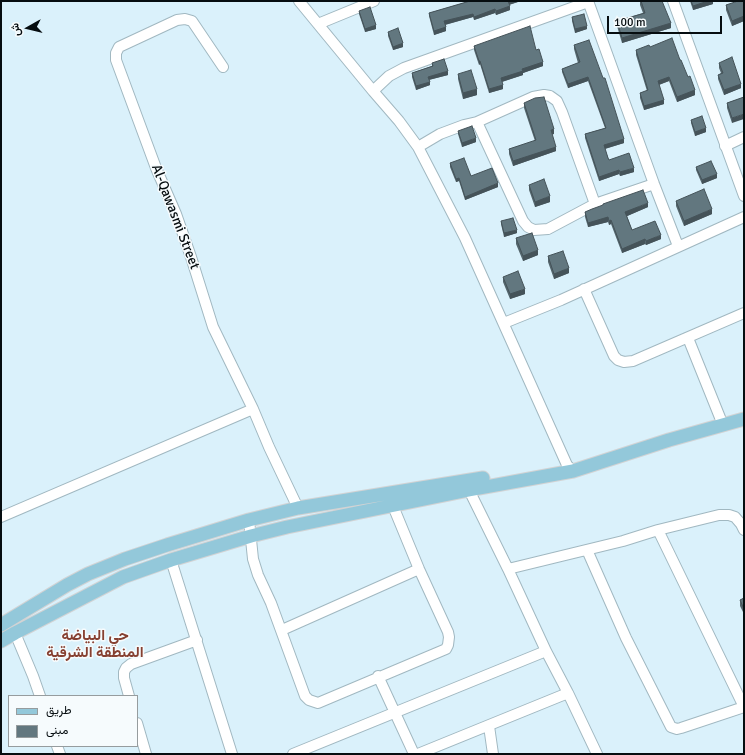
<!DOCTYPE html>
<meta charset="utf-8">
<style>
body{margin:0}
#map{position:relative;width:745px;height:755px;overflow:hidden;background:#daf1fb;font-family:Signika,Vazirmatn,sans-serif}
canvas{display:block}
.frame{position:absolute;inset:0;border:2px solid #060d10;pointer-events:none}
.legend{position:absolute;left:8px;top:695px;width:130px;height:52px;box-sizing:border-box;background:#f6fbfd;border:1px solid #969c9e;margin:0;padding:5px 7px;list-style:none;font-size:12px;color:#060d10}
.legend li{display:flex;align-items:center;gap:8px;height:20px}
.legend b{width:20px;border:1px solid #969c9e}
.north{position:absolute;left:8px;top:8px;width:40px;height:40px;-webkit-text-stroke:3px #f6fbfd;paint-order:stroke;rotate:262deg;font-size:11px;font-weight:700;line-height:16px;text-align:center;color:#060d10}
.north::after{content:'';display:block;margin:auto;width:14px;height:18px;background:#060d10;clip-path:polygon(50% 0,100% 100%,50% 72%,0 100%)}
.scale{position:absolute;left:607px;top:16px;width:115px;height:18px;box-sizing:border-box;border:2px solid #060d10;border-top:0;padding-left:5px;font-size:12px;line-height:14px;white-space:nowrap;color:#060d10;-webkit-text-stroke:3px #f6fbfd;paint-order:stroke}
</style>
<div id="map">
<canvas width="745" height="755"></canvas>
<div class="frame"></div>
<ul class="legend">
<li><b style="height:5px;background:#93c8da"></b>طريق</li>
<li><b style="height:11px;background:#62777f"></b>مبنى</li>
</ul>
<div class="north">ش</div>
<div class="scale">100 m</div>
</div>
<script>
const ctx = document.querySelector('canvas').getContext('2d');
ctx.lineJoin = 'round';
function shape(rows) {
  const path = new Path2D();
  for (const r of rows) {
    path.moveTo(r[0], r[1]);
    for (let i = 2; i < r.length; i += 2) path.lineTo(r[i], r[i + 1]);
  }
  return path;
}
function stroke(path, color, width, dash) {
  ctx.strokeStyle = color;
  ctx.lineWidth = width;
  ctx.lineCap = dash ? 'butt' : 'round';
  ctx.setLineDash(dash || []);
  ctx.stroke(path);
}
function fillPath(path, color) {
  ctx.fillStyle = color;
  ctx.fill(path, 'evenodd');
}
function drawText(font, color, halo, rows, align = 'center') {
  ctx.font = font + ' Signika,Vazirmatn,sans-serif';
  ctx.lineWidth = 3;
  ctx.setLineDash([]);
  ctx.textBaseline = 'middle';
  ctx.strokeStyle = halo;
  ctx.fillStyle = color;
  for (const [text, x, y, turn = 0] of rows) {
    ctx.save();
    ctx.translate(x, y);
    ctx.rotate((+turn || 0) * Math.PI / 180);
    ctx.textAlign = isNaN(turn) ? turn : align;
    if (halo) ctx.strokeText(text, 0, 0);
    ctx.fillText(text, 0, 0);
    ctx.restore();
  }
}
const minor = shape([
 [299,1,373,91,399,121,418,147,465,238,567,465,573,471],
 [588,1,654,184,678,246],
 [673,1,744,196],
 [318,24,374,1],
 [223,67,192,21,185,19,177,20,119,47,116,53,116,60,156,168,176,214,191,257,213,327,253,409,269,447,298,508],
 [373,91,389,76,404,68,588,2],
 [477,122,523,221,528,227,534,230,548,229,595,204,654,184],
 [725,146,744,137],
 [418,147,440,134,464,125,477,122,533,97,544,95,550,96,557,101,562,112,595,204],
 [584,289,614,356,618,360,624,362,633,361,744,313],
 [504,323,561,300,744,217],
 [688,338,723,425],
 [469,490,508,569,546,651,568,693,597,754],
 [1,517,253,409],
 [249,520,253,559,258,575,271,603,305,696,309,700,318,703,446,649,448,645,449,637,448,632,419,569,393,506],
 [658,530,744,707],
 [587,550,626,638,671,727,677,729,681,728,744,707],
 [171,560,232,754],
 [508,569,623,541,658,530,719,515,729,515,735,517,741,524,744,530],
 [282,630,419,569],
 [15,633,33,676,40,696],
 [378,676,414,754],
 [129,696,124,678,124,672,126,668,131,664,197,640],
 [137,723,146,754],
 [489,726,493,754],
 [57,746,60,754],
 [293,754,546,651],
 [418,754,568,693]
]);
const major = shape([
 [1,625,67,585,88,574,125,559,167,545,249,520,298,508,483,478],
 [1,641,15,633,123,577,171,560,251,536,287,527,469,490,573,471,669,440,744,419]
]);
const wall = shape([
 [470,1,521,1,509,5,510,10,496,15,495,13,474,20,473,17,445,25,446,31,434,35,429,16,429,13],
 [640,1,662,1,671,28,622,43,617,26,617,21,643,13,640,5],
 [690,1,713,1,713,4,693,10],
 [744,1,744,21,732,26,726,10,726,5],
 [359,11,376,29,365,32,359,14],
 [572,17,587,29,575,33,572,21],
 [388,32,403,47,393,50,388,36],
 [574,45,624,143,605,149,609,160,634,172,620,176,619,174,599,181,585,138,585,134,605,128,588,81,568,88,562,72,562,69,578,63,574,49],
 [474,46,536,50,543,66,523,73,523,75,502,82,503,89,489,93,480,64,479,65,474,50],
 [650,47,680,60,695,95,677,102,669,81,659,85,664,104,644,110,640,98,640,93,647,91,636,55,636,50],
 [432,63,448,75,429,80,430,85,416,90,412,77,412,73,432,66],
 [719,63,741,88,724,95,718,79,718,75,721,73,719,68],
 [458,74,477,95,463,99,458,79],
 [744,97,732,123,727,108,727,103],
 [524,103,554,134,552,134,556,151,513,166,509,154,509,149,535,141,524,108],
 [691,120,706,132,695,136,691,123],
 [458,131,476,142,462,147,458,134],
 [450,163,471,176,498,187,465,200,459,181,456,182,450,167],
 [696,167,717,178,702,184,696,170],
 [529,185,550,202,535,207,529,190],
 [676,201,712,214,684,226,676,206],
 [603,204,648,207,627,216,632,230,661,239,646,245,645,244,622,253,611,224,609,225,608,222,588,227,585,217,585,212,603,206],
 [501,221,517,233,504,237,501,224],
 [516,238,538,255,523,261,516,244],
 [548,256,569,273,554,279,548,262],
 [503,277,525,294,510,299,503,282],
 [744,598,744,614,740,606,740,600]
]);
const shadedWall = shape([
 [508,1,521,1,508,5],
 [708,1,713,1,713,4,693,10,693,6],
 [510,6,510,10,496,15,496,11],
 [495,9,495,13,474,20,474,17],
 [473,14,473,17,444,25,444,21],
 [744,16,744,21,732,26,732,21],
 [671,23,671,28,622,43,622,38],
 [376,25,376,29,365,32,365,29],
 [587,26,587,29,575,33,575,29],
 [446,27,446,31,434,35,434,31],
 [403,43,403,47,393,50,393,47],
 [479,61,480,61,480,64,479,65],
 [543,62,543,66,523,73,523,75,501,82,501,78,522,69],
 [448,71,448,75,428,80,428,77],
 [588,77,588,81,568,88,568,84],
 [669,77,669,81,658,85,658,81],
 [430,82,430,85,416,90,416,86],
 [741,84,741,88,724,95,724,90],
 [503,85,503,89,489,93,489,89],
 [477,89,477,95,463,99,463,93],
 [695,90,695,95,677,102,677,97],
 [664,100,664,104,644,110,644,106],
 [744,114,744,119,732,123,732,118],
 [706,128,706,132,695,136,695,132],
 [554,129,554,134,551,135,551,130],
 [476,138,476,142,462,147,462,143],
 [624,139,624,143,604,149,604,145],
 [556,147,556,151,513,166,513,161],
 [634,168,634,172,620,176,620,172],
 [619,170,619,174,599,181,599,177],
 [717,174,717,178,702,184,702,180],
 [459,178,459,181,456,182,456,179],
 [498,183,498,187,465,200,465,197],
 [550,196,550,202,535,207,535,202],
 [648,203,648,207,625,217,625,212],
 [712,209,712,214,684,226,684,221],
 [608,217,608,222,588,227,588,223],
 [611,220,611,224,609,225,609,221],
 [517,230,517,233,504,237,504,233],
 [661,235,661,239,646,245,646,241],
 [645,239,645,244,622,253,622,249],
 [538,250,538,255,523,261,523,256],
 [569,268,569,273,554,279,554,274],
 [525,289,525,294,510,299,510,294]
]);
const building = shape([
 [470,1,509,1,508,1,510,6,496,11,495,9,474,17,473,14,444,21,446,27,434,31,429,13,470,1],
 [641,1,662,1,671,23,622,38,617,21,645,13,641,1],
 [691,1,708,1,693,6,691,1],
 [738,1,744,1,744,16,732,21,726,5,738,1],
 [370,7,376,25,365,29,359,11,370,7],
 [584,14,587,26,575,29,572,17,584,14],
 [530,26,536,50,539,49,543,62,522,69,523,71,501,78,503,85,489,89,480,61,479,61,474,46,530,26],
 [398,28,403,43,393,47,388,32,398,28],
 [672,38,680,60,681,60,688,77,690,76,695,90,677,97,669,77,658,81,664,100,644,106,640,93,648,90,636,50,649,45,650,47,672,38],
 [589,40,603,78,605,78,610,94,624,139,604,145,608,158,609,160,629,153,634,168,620,172,619,170,599,177,585,134,606,128,588,77,568,84,562,69,580,62,574,45,589,40],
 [732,57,741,84,724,90,718,75,723,73,719,63,732,57],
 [444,59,448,71,428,77,430,82,416,86,412,73,433,66,432,63,444,59],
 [471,70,477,89,463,93,458,74,471,70],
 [544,97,554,129,551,130,556,147,513,161,509,149,536,140,524,103,535,98,544,97],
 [744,97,744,114,732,118,727,103,744,97],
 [702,116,706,128,695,132,691,120,702,116],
 [472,126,476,138,462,143,458,131,472,126],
 [464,158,471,176,492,168,498,183,465,197,459,178,456,179,450,163,464,158],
 [711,161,717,174,702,180,696,167,711,161],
 [544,179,550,196,535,202,529,185,544,179],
 [704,189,712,209,684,221,676,201,704,189],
 [643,190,648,203,625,212,632,230,655,221,661,235,646,241,645,239,622,249,611,220,609,221,608,217,588,223,585,212,592,209,603,205,603,204,643,190],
 [513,218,517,230,504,233,501,221,513,218],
 [532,233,538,250,523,256,516,238,532,233],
 [563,251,569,268,554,274,548,256,563,251],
 [518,271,525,289,510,294,503,277,518,271],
 [744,598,744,609,740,600,744,598]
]);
const streetNames = [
 ["Al-Qawasmi Street",175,217,69]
];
const neighbourhoodNames = [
 ["حي البياضة",95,636],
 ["المنطقة الشرقية",95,653]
];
stroke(minor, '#a1b8c1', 12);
stroke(major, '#d2d3d4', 15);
stroke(minor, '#fff', 10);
stroke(major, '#93c8da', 13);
fillPath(wall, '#54666d');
fillPath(shadedWall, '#455359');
fillPath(building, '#62777f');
stroke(building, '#455359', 1);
drawText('14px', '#060d10', '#f6fbfd', streetNames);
drawText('bold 15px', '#864031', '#f6fbfd', neighbourhoodNames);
</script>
